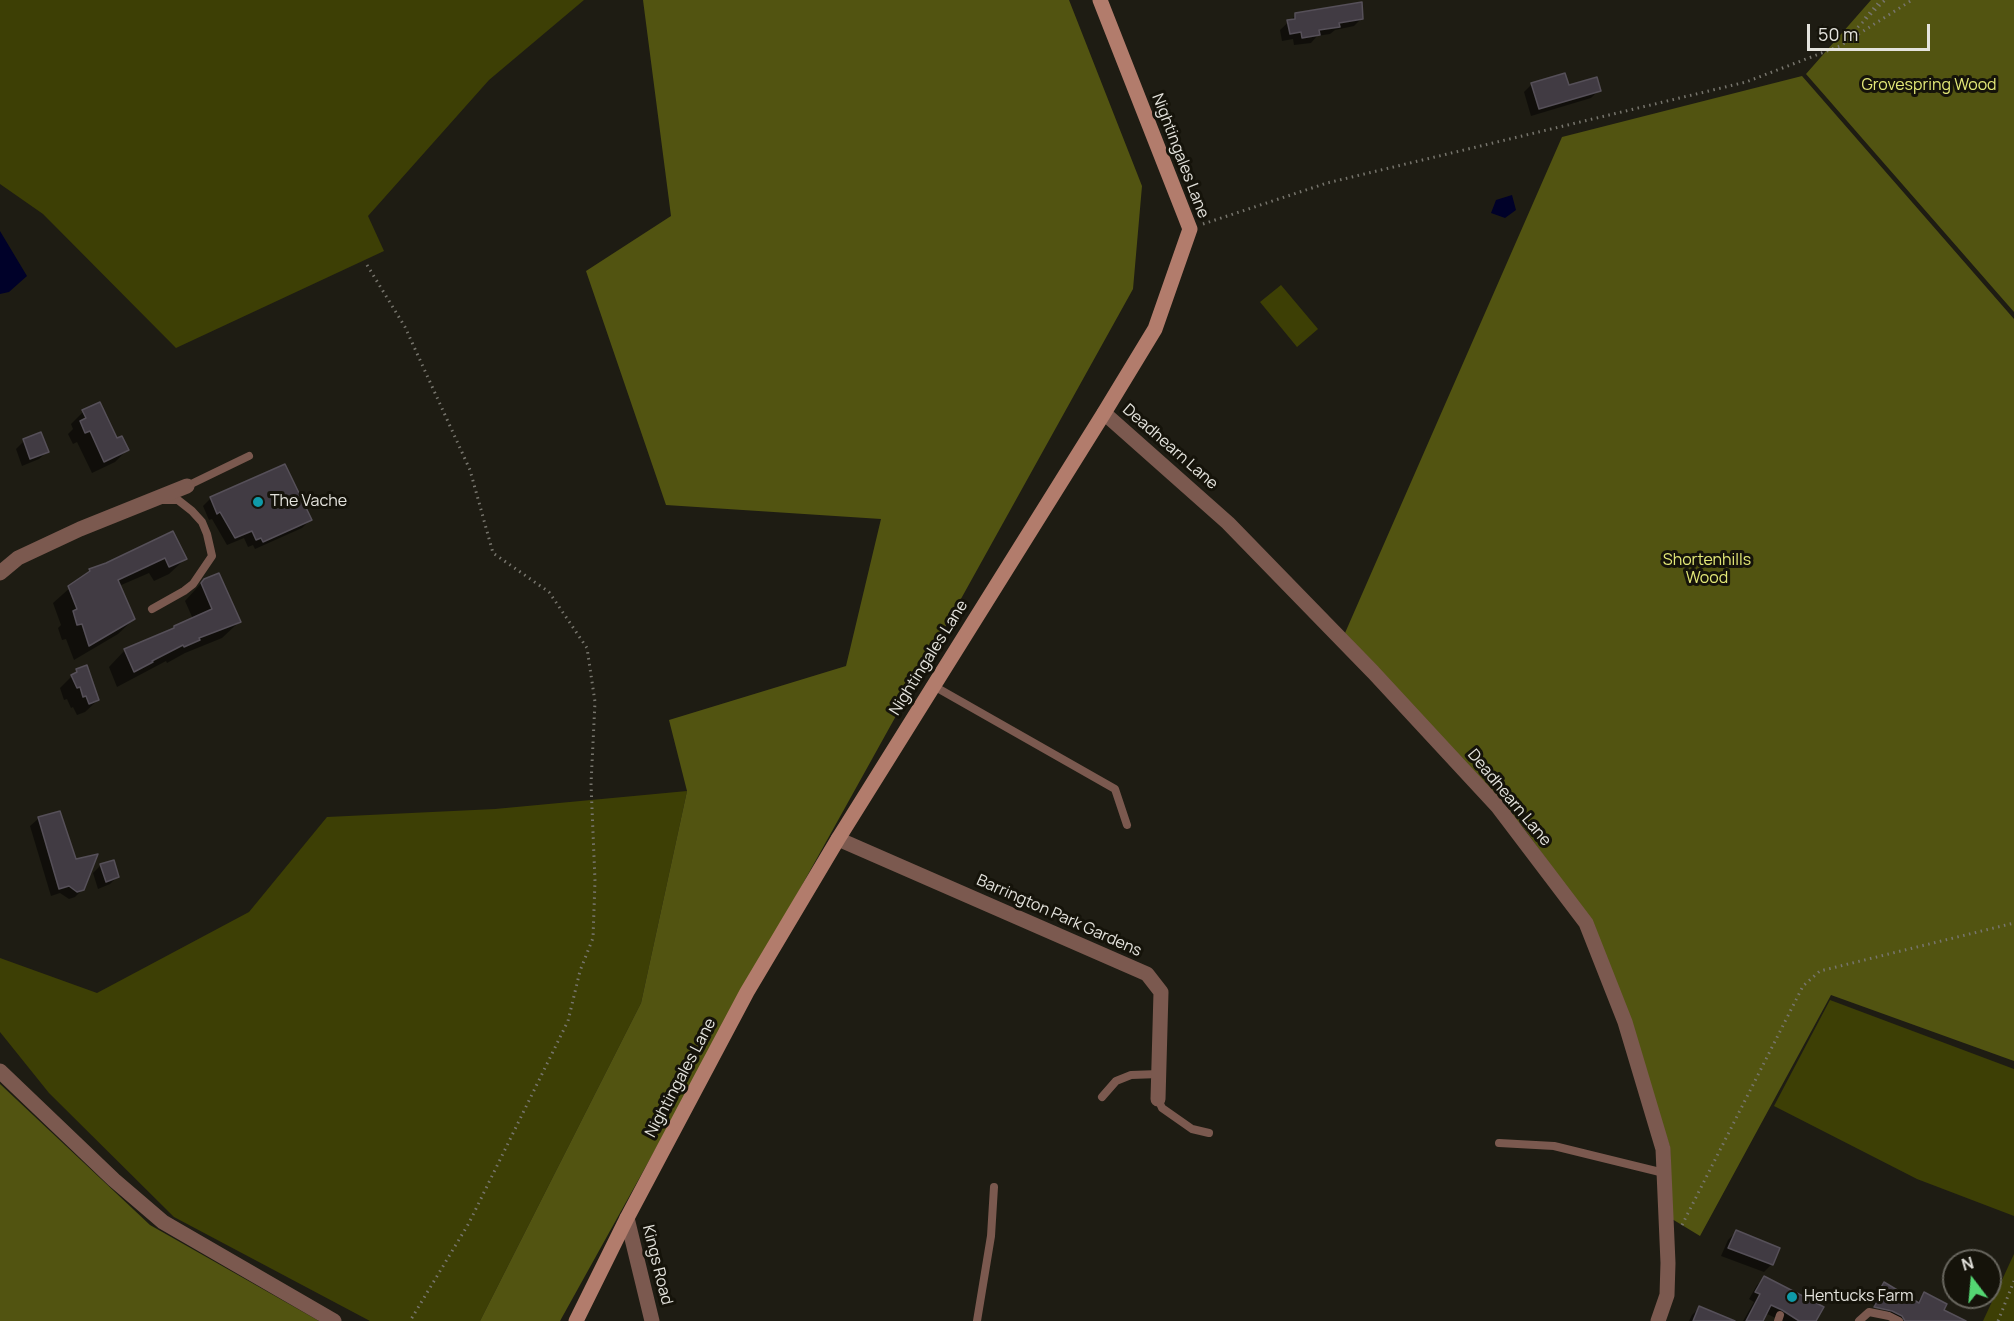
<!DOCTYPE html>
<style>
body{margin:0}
#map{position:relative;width:2014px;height:1321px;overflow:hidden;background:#1e1c13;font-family:Manrope,sans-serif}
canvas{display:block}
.north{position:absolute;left:1942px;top:1249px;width:60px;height:60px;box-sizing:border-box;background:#15130a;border:2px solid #68665e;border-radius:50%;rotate:344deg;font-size:16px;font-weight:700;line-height:24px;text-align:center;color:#e4e3dd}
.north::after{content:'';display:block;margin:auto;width:21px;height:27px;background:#54d672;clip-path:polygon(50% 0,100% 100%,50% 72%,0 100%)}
.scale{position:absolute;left:1807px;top:24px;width:123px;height:27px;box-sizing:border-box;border:3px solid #e4e3dd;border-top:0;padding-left:8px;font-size:18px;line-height:21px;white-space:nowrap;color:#e4e3dd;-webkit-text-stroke:4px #15130a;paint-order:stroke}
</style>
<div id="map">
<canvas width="2014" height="1321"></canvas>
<div class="north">N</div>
<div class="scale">50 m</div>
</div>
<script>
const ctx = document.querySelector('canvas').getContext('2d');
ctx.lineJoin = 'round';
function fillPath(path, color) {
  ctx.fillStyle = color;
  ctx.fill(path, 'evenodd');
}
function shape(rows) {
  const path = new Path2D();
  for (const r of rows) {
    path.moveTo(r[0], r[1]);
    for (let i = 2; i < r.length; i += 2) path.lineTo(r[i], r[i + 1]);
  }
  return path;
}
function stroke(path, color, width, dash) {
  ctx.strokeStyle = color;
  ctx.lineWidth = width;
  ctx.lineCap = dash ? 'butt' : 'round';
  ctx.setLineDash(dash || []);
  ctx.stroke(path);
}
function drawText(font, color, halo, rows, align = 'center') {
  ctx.font = font + ' Manrope,sans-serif';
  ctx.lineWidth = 6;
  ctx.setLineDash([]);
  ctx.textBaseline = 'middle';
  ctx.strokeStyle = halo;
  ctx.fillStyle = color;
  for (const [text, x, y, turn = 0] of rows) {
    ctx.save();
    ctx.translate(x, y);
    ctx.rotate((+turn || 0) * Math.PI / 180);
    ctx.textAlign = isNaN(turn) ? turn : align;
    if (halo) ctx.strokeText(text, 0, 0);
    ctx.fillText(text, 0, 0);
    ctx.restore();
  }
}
const green = shape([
 [0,0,584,0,489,80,368,216,384,251,176,348,43,214,0,184],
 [1281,285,1318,329,1297,347,1260,302],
 [687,791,641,1003,480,1321,370,1321,174,1217,49,1093,0,1032,0,958,97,993,249,912,327,817,495,809],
 [1830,1000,2014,1069,2014,1216,1917,1179,1774,1106],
 [2014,1254,2014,1321,1983,1321]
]);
const forest = shape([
 [643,0,1069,0,1142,186,1133,289,560,1321,480,1321,641,1003,687,791,669,720,846,666,881,519,666,505,586,271,671,216],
 [1871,0,2014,0,2014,312,1806,74],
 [1802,76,2014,319,2014,1061,1831,995,1700,1236,1672,1219,1670,1147,1593,924,1523,827,1345,633,1562,137],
 [0,1084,150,1225,319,1321,0,1321]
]);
const water = shape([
 [1512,195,1516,210,1505,218,1491,213,1496,200],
 [0,231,27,276,9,292,0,294]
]);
const shadow = shape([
 [1296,15,1362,18,1354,26,1335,30,1330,34,1317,36,1311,43,1294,45,1293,39,1282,41,1280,30],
 [1532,84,1568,87,1599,90,1591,98,1531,116,1524,92],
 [83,412,127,450,115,462,92,473,77,442,73,444,68,434,73,429,71,424],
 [40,434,47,452,39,459,22,466,16,449,24,441],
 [211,498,310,520,302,528,255,549,253,545,248,547,244,538,227,545,212,519,209,520,203,506],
 [173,533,185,559,169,574,154,581,149,573,119,586,134,619,118,634,74,660,66,639,62,640,58,628,61,625,53,603,90,570],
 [204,580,239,622,222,638,185,653,167,663,166,661,117,687,109,667,125,650,193,619,185,601],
 [86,667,98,700,85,712,77,715,73,707,71,708,67,699,64,700,60,688,77,671],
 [59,813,83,889,75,897,69,899,60,893,51,896,30,826,38,819],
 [101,865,118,876,110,884,98,889,93,873],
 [1736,1232,1772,1264,1764,1272,1721,1256,1728,1240],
 [1764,1278,1814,1321,1782,1321,1765,1313,1761,1321,1743,1321,1754,1302,1749,1299,1757,1285],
 [1885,1284,1916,1303,1924,1294,1942,1310,1963,1321,1907,1321,1870,1303],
 [1700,1307,1723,1321,1689,1321,1692,1315]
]);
const building = shape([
 [1362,2,1363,19,1339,23,1340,27,1319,30,1320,35,1302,38,1301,32,1290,34,1287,20,1295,19,1295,13,1362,2],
 [1565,73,1569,85,1597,77,1601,91,1539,109,1531,83,1565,73],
 [100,402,117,438,122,436,129,450,104,462,90,431,85,433,80,421,86,418,82,410,100,402],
 [41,432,49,452,30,459,23,439,41,432],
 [285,464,312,520,263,542,261,538,256,540,252,531,235,538,220,512,217,514,210,497,285,464],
 [173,531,187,559,169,567,165,558,118,580,135,619,89,646,82,624,77,625,73,611,77,609,68,586,90,571,89,569,106,563,173,531],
 [219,573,241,622,199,638,200,640,184,647,183,645,152,661,153,662,134,672,124,649,174,628,174,626,212,609,201,583,204,579,219,573],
 [87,665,99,700,89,704,86,696,83,697,80,687,77,688,71,675,77,672,76,669,87,665],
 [60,811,76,859,98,854,84,890,77,892,69,886,59,889,38,817,60,811],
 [114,860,119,877,106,882,100,864,114,860],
 [1736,1230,1780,1248,1773,1265,1728,1248,1736,1230],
 [1764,1276,1824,1307,1816,1321,1799,1321,1782,1310,1771,1305,1763,1321,1746,1321,1760,1294,1755,1292,1764,1276],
 [1884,1282,1919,1303,1924,1292,1947,1304,1944,1310,1966,1321,1905,1321,1902,1316,1892,1311,1874,1307,1878,1300,1875,1298,1884,1282],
 [1699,1306,1735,1321,1693,1321,1699,1306]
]);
const path = shape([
 [1865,18,1881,0],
 [1845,40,1885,0],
 [1203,224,1327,183,1746,82,1840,46,1912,0],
 [367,265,405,327,470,470,493,553,549,592,587,648,595,702,591,784,595,881,593,938,580,971,568,1021,469,1223,410,1321],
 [1682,1225,1803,986,1820,971,2014,923],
 [1998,1321,2014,1281]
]);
const service = shape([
 [187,486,249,456],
 [152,609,184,591,193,584,212,556,207,534,202,522,192,511,178,500,162,500],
 [932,685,1115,789,1127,825],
 [1102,1097,1116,1081,1131,1075,1159,1074],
 [1158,1099,1162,1108,1192,1129,1209,1133],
 [1499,1143,1554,1146,1664,1173],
 [977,1321,991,1236,994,1187],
 [1778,1321,1780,1315],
 [1859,1321,1869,1312,1889,1316,1899,1321]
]);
const minor = shape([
 [1104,413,1228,523,1373,672,1498,807,1586,923,1625,1022,1663,1149,1668,1263,1667,1295,1658,1321],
 [0,573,18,558,80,529,187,486],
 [838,839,1147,974,1161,992,1158,1099],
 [0,1071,114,1180,163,1222,334,1321],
 [627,1218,652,1321]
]);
const secondary = shape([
 [576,1321,627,1218,747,992,838,839,1104,413,1155,329,1190,229,1100,0]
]);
const markers = [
 [258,502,6,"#0f9aa8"],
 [1792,1297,6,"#0f9aa8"]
];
const parkNames = [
 ["Grovespring Wood",1929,86],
 ["Shortenhills",1707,561],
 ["Wood",1707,579]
];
const streetNames = [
 ["Nightingales Lane",1180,156,69],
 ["Deadhearn Lane",1170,447,41],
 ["Nightingales Lane",929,658,-58],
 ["Deadhearn Lane",1509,798,50],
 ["Barrington Park Gardens",1059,916,24],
 ["Nightingales Lane",681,1078,-62],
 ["Kings Road",657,1265,76]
];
const poiNames = [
 ["The Vache",270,502],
 ["Hentucks Farm",1804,1297]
];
fillPath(green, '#3d3f05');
fillPath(forest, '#525411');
fillPath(water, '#000129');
fillPath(shadow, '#0007');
fillPath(building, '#413b43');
stroke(building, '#565059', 1.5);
stroke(path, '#77756d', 3, [1.5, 4.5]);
stroke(service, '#7b594f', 8);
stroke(minor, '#7b594f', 15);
stroke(secondary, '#b27c6c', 15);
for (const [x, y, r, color] of markers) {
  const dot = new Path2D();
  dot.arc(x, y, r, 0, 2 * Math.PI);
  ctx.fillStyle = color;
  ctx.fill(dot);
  stroke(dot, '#15130a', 2);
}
drawText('16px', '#e4e978', '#15130a', parkNames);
drawText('16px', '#e4e3dd', '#15130a', streetNames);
drawText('16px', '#e4e3dd', '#15130a', poiNames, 'left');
</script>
